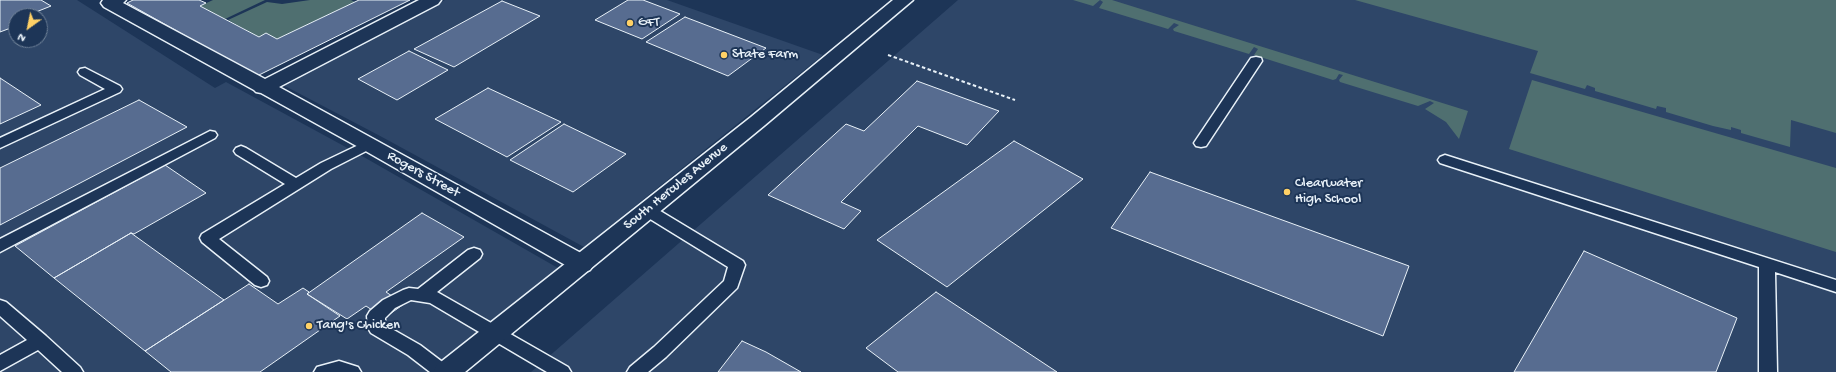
<!DOCTYPE html>
<style>
body{margin:0}
#map{position:relative;width:1836px;height:372px;overflow:hidden;background:#1d3557;font-family:"Gochi Hand",sans-serif}
canvas{display:block}
.north{position:absolute;left:8px;top:8px;width:40px;height:40px;box-sizing:border-box;background:#1d3557;border:1px solid #6e8097;border-radius:50%;rotate:213deg;font-size:11px;font-weight:700;line-height:16px;text-align:center;color:#e8f1f8}
.north::after{content:'';display:block;margin:auto;width:14px;height:18px;background:#ffd166;clip-path:polygon(50% 0,100% 100%,50% 72%,0 100%)}
</style>
<div id="map">
<canvas width="1836" height="372"></canvas>
<div class="north">N</div>
</div>
<script>
const ctx = document.querySelector('canvas').getContext('2d');
ctx.lineJoin = 'round';
function fillPath(path, color) {
  ctx.fillStyle = color;
  ctx.fill(path, 'evenodd');
}
function shape(rows) {
  const path = new Path2D();
  for (const r of rows) {
    path.moveTo(r[0], r[1]);
    for (let i = 2; i < r.length; i += 2) path.lineTo(r[i], r[i + 1]);
  }
  return path;
}
function stroke(path, color, width, dash) {
  ctx.strokeStyle = color;
  ctx.lineWidth = width;
  ctx.lineCap = dash ? 'butt' : 'round';
  ctx.setLineDash(dash || []);
  ctx.stroke(path);
}
function drawText(font, color, halo, rows, align = 'center') {
  ctx.font = font + ' "Gochi Hand",sans-serif';
  ctx.lineWidth = 4;
  ctx.setLineDash([]);
  ctx.textBaseline = 'middle';
  ctx.strokeStyle = halo;
  ctx.fillStyle = color;
  for (const [text, x, y, turn = 0] of rows) {
    ctx.save();
    ctx.translate(x, y);
    ctx.rotate((+turn || 0) * Math.PI / 180);
    ctx.textAlign = isNaN(turn) ? turn : align;
    if (halo) ctx.strokeText(text, 0, 0);
    ctx.fillText(text, 0, 0);
    ctx.restore();
  }
}
const built = shape([
 [0,0,77,0,215,88,226,82,355,152,558,268,426,372,0,372],
 [16,16,40,16,40,40,16,40],
 [445,0,667,0,823,55,584,247,382,137,283,85],
 [958,0,1789,0,1836,11,1836,372,531,372]
]);
const green = shape([
 [213,0,265,0,225,19,200,6],
 [310,0,351,0,355,2,277,39,266,34,259,37,228,20,267,2,282,4],
 [1073,0,1112,0,1468,111,1459,139,1446,122,1425,109,1434,103,1430,101,1418,106,1340,82,1339,80,1343,75,1339,74,1336,79,1333,80,1254,55,1258,49,1254,47,1249,54,1174,31,1173,29,1179,25,1174,23,1168,29,1099,8,1103,2,1100,0,1093,6],
 [1355,0,1836,0,1836,133,1791,120,1790,147,1741,133,1741,130,1731,127,1731,130,1713,126,1666,112,1666,108,1657,106,1656,109,1595,91,1595,88,1587,85,1585,89,1530,73,1538,51],
 [1532,80,1836,168,1836,252,1509,149]
]);
const building = shape([
 [0,0,41,0,51,6,26,16,16,16,16,20,14,21,16,26,0,32,0,0],
 [133,0,199,0,206,3,200,6,259,37,266,33,277,39,359,0,410,0,257,76,127,3,133,0],
 [628,0,643,0,680,14,642,39,595,20,628,0],
 [502,1,540,16,454,67,414,49,502,1],
 [685,17,766,48,728,76,646,42,685,17],
 [409,51,448,70,397,100,358,79,409,51],
 [0,78,41,105,0,124,0,78],
 [917,81,999,111,967,145,918,126,841,202,861,211,844,229,768,195,846,124,864,131,917,81],
 [488,88,561,122,507,157,435,119,488,88],
 [139,100,187,127,0,225,0,168,139,100],
 [564,124,626,154,573,192,510,160,564,124],
 [1014,141,1083,179,947,287,877,240,1014,141],
 [165,165,206,193,134,234,131,233,54,278,15,246,165,165],
 [1150,172,1409,266,1383,336,1111,228,1150,172],
 [422,213,464,237,386,292,404,304,384,318,366,306,347,319,307,294,422,213],
 [131,233,224,300,145,351,54,278,131,233],
 [1584,251,1737,318,1716,372,1514,372,1584,251],
 [249,284,278,304,303,288,309,292,307,294,340,316,260,372,171,372,145,351,249,284],
 [936,292,1057,372,898,372,866,348,936,292],
 [742,341,766,352,801,372,718,372,742,341]
]);
const path = shape([
 [888,55,1015,100]
]);
const service = shape([
 [1256,57,1261,58,1262,61,1206,146,1201,147,1196,146,1194,143,1196,140,1251,58,1256,57],
 [85,68,120,86,122,89,120,92,0,148,0,138,105,89,80,75,78,72,80,69,85,68],
 [210,131,215,132,217,135,215,138,0,252,0,239,210,131],
 [369,140,374,141,376,144,374,147,331,169,219,239,267,277,269,281,267,285,261,287,255,285,202,242,200,238,202,234,285,184,236,154,234,151,236,148,241,146,246,148,296,178,321,163,369,140],
 [1445,155,1836,280,1836,292,1775,272,1777,372,1759,372,1759,267,1440,163,1438,160,1440,157,1445,155],
 [647,205,652,206,743,261,745,265,737,288,666,357,648,372,627,372,630,367,654,347,724,281,728,267,642,214,639,210,642,206,647,205],
 [474,248,480,250,482,254,480,258,437,292,568,367,571,372,547,372,430,303,411,300,395,308,385,318,385,325,420,345,449,367,452,372,430,372,408,355,371,333,368,328,367,316,370,311,383,300,403,290,409,288,418,289,468,250,474,248],
 [0,300,6,302,46,336,80,367,83,372,62,372,38,350,0,371,0,355,27,340,0,316,0,300],
 [339,361,358,367,361,372,314,372,317,367,339,361]
]);
const minor = shape([
 [103,0,126,0,123,3,265,79,419,0,441,0,438,4,279,87,590,258,594,264,590,270,582,273,574,270,362,149,261,93,256,92,254,90,104,7,101,3,103,0]
]);
const tertiary = shape([
 [893,0,913,0,765,125,465,372,433,372,437,365,751,117,893,0]
]);
const markers = [
 [630,23,4,"#ffd166"],
 [724,55,4,"#ffd166"],
 [1287,192,4,"#ffd166"],
 [309,326,4,"#ffd166"]
];
const poiNames = [
 ["GFT",638,23],
 ["State Farm",732,55],
 ["Clearwater",1295,184],
 ["High School",1295,200],
 ["Tang's Chicken",317,326]
];
const streetNames = [
 ["Rogers Street",423,175,29],
 ["South Hercules Avenue",676,187,-39]
];
fillPath(built, '#2e4668');
fillPath(green, '#4f6f70');
fillPath(building, '#576c90');
stroke(building, '#e8f1f8', 1);
stroke(service, '#e8f1f8', 3);
stroke(minor, '#e8f1f8', 3);
stroke(tertiary, '#e8f1f8', 3);
stroke(path, '#e8f1f8', 2, [3.5, 2.5]);
fillPath(service, '#1d3557');
fillPath(minor, '#1d3557');
fillPath(tertiary, '#1d3557');
for (const [x, y, r, color] of markers) {
  const dot = new Path2D();
  dot.arc(x, y, r, 0, 2 * Math.PI);
  ctx.fillStyle = color;
  ctx.fill(dot);
  stroke(dot, '#1d3557', 1.5);
}
drawText('14px', '#e8f1f8', '#1d3557', poiNames, 'left');
drawText('14px', '#e8f1f8', '#1d3557', streetNames);
</script>
